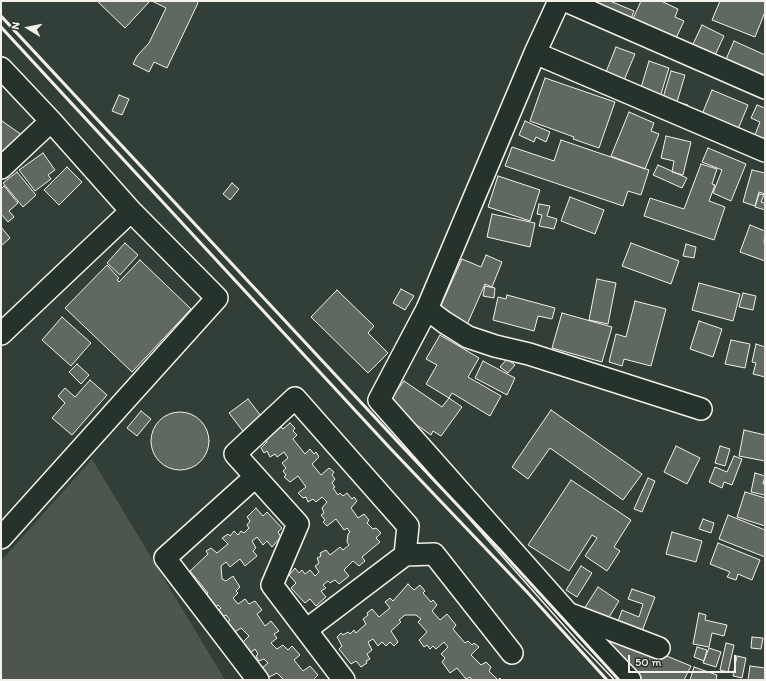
<!DOCTYPE html>
<style>
body{margin:0}
#map{position:relative;width:766px;height:681px;overflow:hidden;background:#323e38;font-family:Itim,sans-serif}
canvas{display:block}
.frame{position:absolute;inset:0;border:2px solid #f4f1e8;pointer-events:none}
.north{position:absolute;left:8px;top:8px;width:40px;height:40px;-webkit-text-stroke:3px #26332d;paint-order:stroke;rotate:280deg;font-size:11px;font-weight:700;line-height:16px;text-align:center;color:#f4f1e8}
.north::after{content:'';display:block;margin:auto;width:14px;height:18px;background:#f4f1e8;clip-path:polygon(50% 0,100% 100%,50% 72%,0 100%)}
.scale{position:absolute;left:628px;top:655px;width:108px;height:18px;box-sizing:border-box;border:2px solid #f4f1e8;border-top:0;padding-left:5px;font-size:12px;line-height:14px;white-space:nowrap;color:#f4f1e8;-webkit-text-stroke:3px #26332d;paint-order:stroke}
</style>
<div id="map">
<canvas width="766" height="681"></canvas>
<div class="frame"></div>
<div class="north">N</div>
<div class="scale">50 m</div>
</div>
<script>
const ctx = document.querySelector('canvas').getContext('2d');
ctx.lineJoin = 'round';
function fillPath(path, color) {
  ctx.fillStyle = color;
  ctx.fill(path, 'evenodd');
}
function shape(rows) {
  const path = new Path2D();
  for (const r of rows) {
    if (r.length === 3) {
      path.moveTo(r[0] + r[2], r[1]);
      path.arc(r[0], r[1], r[2], 0, 2 * Math.PI);
      continue;
    }
    path.moveTo(r[0], r[1]);
    for (let i = 2; i < r.length; i += 2) path.lineTo(r[i], r[i + 1]);
  }
  return path;
}
function stroke(path, color, width, dash) {
  ctx.strokeStyle = color;
  ctx.lineWidth = width;
  ctx.lineCap = dash ? 'butt' : 'round';
  ctx.setLineDash(dash || []);
  ctx.stroke(path);
}
const green = shape([
 [92,459,225,680,1,680,1,561]
]);
const building = shape([
 [97,1,150,1,125,28,97,1],
 [152,1,196,1,198,3,167,68,154,62,149,72,133,64,137,56,149,43,166,8,152,1],
 [582,1,610,1,634,11,625,35,582,1],
 [641,1,661,1,678,9,675,17,684,21,670,51,627,32,641,1],
 [720,1,765,1,765,12,755,37,712,20,720,1],
 [702,25,724,36,709,68,687,57,702,25],
 [734,41,765,55,765,78,723,66,734,41],
 [616,47,635,54,622,85,604,77,616,47],
 [649,61,669,68,657,107,637,101,649,61],
 [671,71,685,75,677,102,688,105,684,118,659,111,671,71],
 [545,78,615,102,599,148,573,139,574,137,530,121,545,78],
 [712,90,748,105,734,139,698,124,712,90],
 [119,95,129,99,122,115,112,111,119,95],
 [757,105,765,108,765,157,749,150,760,122,751,118,757,105],
 [629,112,654,123,651,131,659,134,645,169,611,156,629,112],
 [2,121,22,135,1,159,1,122,2,121],
 [525,121,550,132,546,142,536,137,534,142,519,135,525,121],
 [666,136,691,142,683,175,672,172,674,161,661,158,666,136],
 [561,140,649,170,641,195,628,191,623,206,505,166,512,147,554,161,561,140],
 [708,148,746,164,731,201,713,193,722,170,702,162,708,148],
 [43,153,55,170,48,175,51,179,35,191,19,170,43,153],
 [701,164,717,169,712,184,715,185,709,201,725,207,714,240,644,216,650,198,684,209,701,164],
 [658,165,687,178,682,188,653,175,658,165],
 [67,167,82,182,59,205,44,190,67,167],
 [752,170,765,173,765,194,759,192,755,206,743,202,752,170],
 [17,172,36,195,23,207,3,183,17,172],
 [498,176,540,190,530,221,488,207,498,176],
 [232,183,239,189,230,200,223,194,232,183],
 [4,186,18,203,9,211,14,217,8,222,1,214,1,189,4,186],
 [759,194,764,195,761,202,765,203,765,210,755,207,759,194],
 [570,197,604,210,595,234,561,221,570,197],
 [539,204,550,206,547,216,557,219,554,229,539,226,542,215,537,214,539,204],
 [492,214,535,223,530,247,487,237,492,214],
 [750,225,765,231,764,243,765,244,765,261,740,252,750,225],
 [1,227,10,238,1,246,1,227],
 [125,243,138,255,120,275,107,263,125,243],
 [631,243,679,261,671,284,622,266,631,243],
 [686,244,696,247,694,258,683,256,686,244],
 [486,255,502,262,492,287,485,284,466,327,437,314,462,259,481,267,486,255],
 [140,260,191,309,132,372,65,308,107,265,119,278,117,280,119,282,140,260],
 [597,279,616,283,608,324,589,320,597,279],
 [699,283,740,294,733,321,692,310,699,283],
 [485,286,495,288,494,298,483,296,485,286],
 [401,289,414,296,405,310,393,303,401,289],
 [337,290,374,326,368,333,388,353,368,373,311,317,337,290],
 [743,293,756,296,753,310,739,307,743,293],
 [507,295,555,308,552,319,538,316,534,331,493,320,498,297,506,299,507,295],
 [635,301,666,309,651,366,624,359,622,366,609,362,616,334,626,337,635,301],
 [562,313,612,327,602,362,552,348,562,313],
 [62,317,91,343,71,366,42,340,62,317],
 [699,321,722,329,713,357,690,349,699,321],
 [440,335,479,358,468,377,501,396,490,416,452,393,449,398,426,384,437,365,426,359,440,335],
 [731,340,750,344,745,368,725,364,731,340],
 [756,344,765,347,765,377,753,374,756,363,752,362,756,344],
 [507,359,515,365,508,373,500,367,507,359],
 [483,361,515,378,507,395,475,378,483,361],
 [77,364,89,375,81,384,69,372,77,364],
 [90,380,107,395,72,435,52,418,65,403,58,396,65,388,75,397,90,380],
 [404,381,442,407,449,398,462,407,441,436,433,431,431,435,387,404,404,381],
 [248,399,264,420,245,434,229,413,248,399],
 [551,410,642,474,623,500,550,448,528,479,512,467,551,410],
 [141,411,151,419,137,436,127,428,141,411],
 [180,441,29],
 [290,423,295,428,293,431,297,435,293,439,305,454,310,449,314,454,316,452,319,457,312,464,321,475,329,468,334,472,332,475,335,479,332,483,335,487,333,488,338,495,340,493,343,496,347,493,352,499,354,497,357,501,351,508,358,518,364,514,369,520,367,523,373,529,376,528,381,533,376,538,380,542,362,557,365,561,359,566,353,561,344,570,349,576,339,584,335,580,330,583,328,581,323,585,326,588,321,591,326,597,316,606,310,599,305,603,291,588,296,583,289,575,295,568,299,573,302,570,305,574,310,570,315,576,319,572,315,566,319,563,317,558,321,556,320,553,326,550,330,555,340,547,343,550,349,545,347,542,348,534,350,532,347,528,344,530,336,519,327,526,323,522,325,520,321,515,324,513,322,508,327,502,322,497,316,502,313,499,308,502,306,497,303,498,298,493,306,487,298,476,290,482,284,477,286,475,283,471,286,468,282,463,288,458,284,452,277,457,275,454,270,457,267,451,264,453,261,448,267,442,265,437,279,425,283,429,290,423],
 [744,430,765,435,765,461,739,456,744,430],
 [676,446,700,458,687,484,664,472,676,446],
 [720,446,730,449,725,466,715,463,720,446],
 [734,456,742,459,732,485,724,482,722,488,709,482,715,467,727,472,734,456],
 [755,473,765,476,763,484,765,484,765,495,751,492,755,473],
 [648,478,655,481,642,512,634,509,648,478],
 [571,480,631,520,614,547,620,551,607,571,585,556,597,538,592,535,569,571,528,545,571,480],
 [745,492,765,498,765,526,737,517,745,492],
 [256,508,263,516,267,512,282,528,278,532,281,537,272,547,267,541,263,545,257,537,252,541,256,548,253,551,257,556,245,566,240,559,230,567,226,562,221,566,222,579,226,581,233,576,240,587,236,591,238,593,233,598,238,604,245,599,249,604,255,601,262,610,257,614,265,626,271,621,279,631,274,634,277,638,271,643,277,649,283,645,288,650,292,646,300,655,294,660,303,671,310,666,318,675,313,680,284,680,277,673,269,677,262,668,268,663,264,659,259,661,256,656,258,654,255,649,250,653,241,644,249,636,241,628,233,633,226,623,230,620,226,615,222,617,219,610,221,608,218,605,213,608,203,598,208,593,190,571,208,554,206,551,211,548,217,553,228,544,222,538,228,534,230,536,234,531,238,535,241,531,244,533,249,528,247,525,250,521,247,517,256,508],
 [728,515,765,530,765,557,719,539,728,515],
 [703,519,714,523,711,533,699,529,703,519],
 [672,532,702,541,696,562,666,554,672,532],
 [718,543,760,560,752,580,738,574,736,580,727,577,730,572,710,564,718,543],
 [581,566,592,573,577,597,566,590,581,566],
 [408,584,414,590,420,585,425,591,423,593,431,602,433,600,437,605,432,611,440,620,447,614,456,625,453,629,465,643,468,641,472,645,474,643,479,647,471,655,481,665,486,662,491,667,489,671,498,680,500,678,501,680,472,680,470,677,466,679,457,668,450,673,442,662,445,658,441,654,448,647,444,642,436,649,433,646,430,649,427,645,424,647,419,640,427,632,418,622,421,619,416,615,405,615,399,620,401,622,391,631,398,642,394,646,390,642,386,646,382,642,378,646,373,639,368,642,372,650,367,654,370,659,366,661,367,663,361,667,356,661,351,664,339,649,342,646,337,637,341,633,343,635,348,632,350,634,354,630,356,633,366,624,363,619,368,615,367,613,372,609,379,617,390,608,385,602,390,598,393,601,408,584],
 [598,587,619,601,606,622,584,609,598,587],
 [632,589,655,597,641,634,617,624,622,610,639,617,643,604,628,599,632,589],
 [699,613,706,615,705,620,727,625,724,636,712,633,709,647,693,644,699,613],
 [599,628,691,666,684,680,643,680,617,656,596,634,599,628],
 [752,637,763,638,761,649,751,648,752,637],
 [726,643,734,645,728,672,720,670,726,643],
 [697,647,707,650,704,661,694,657,697,647],
 [709,648,721,652,716,667,703,663,709,648],
 [737,656,746,658,742,678,733,676,737,656],
 [750,666,765,668,765,680,748,680,750,666],
 [694,667,717,675,716,680,690,680,694,667]
]);
const minor = shape([
 [559,1,535,53,427,309,379,400,588,636,630,680],
 [566,1,765,88],
 [535,53,765,151],
 [1,68,51,121,131,211,1,334],
 [1,168,51,121],
 [427,309,444,322,468,337,495,346,529,354,701,409],
 [255,477,165,558,258,680],
 [1,538,217,298,131,211],
 [570,614,659,648],
 [306,630,405,555,434,554,512,653],
 [344,680,272,585,298,524,235,454,295,398,408,526,405,555]
]);
const rail = shape([
 [1,16,397,441,500,550,619,680],
 [1,27,389,447,528,593,607,680]
]);
fillPath(green, '#4c564f');
fillPath(building, '#5f6861');
stroke(building, '#f4f1e8', 1);
stroke(minor, '#f4f1e8', 24);
stroke(minor, '#26332d', 21);
stroke(rail, '#f4f1e8', 3);
</script>
